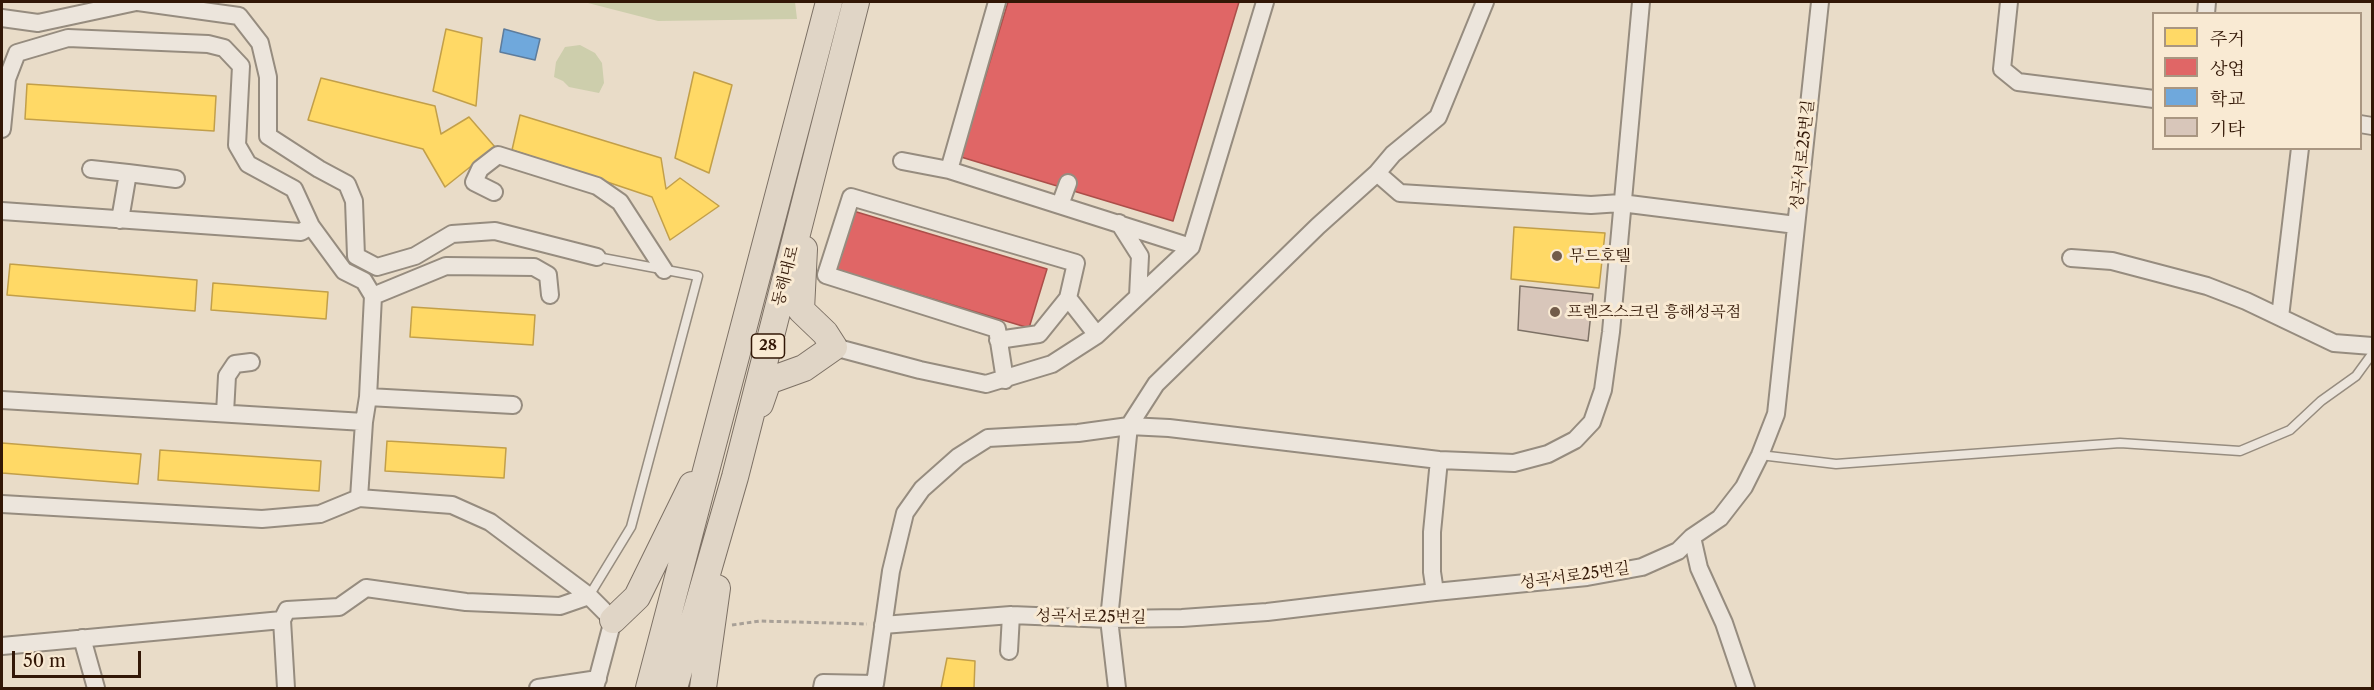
<!DOCTYPE html>
<meta charset="utf-8">
<style>
body{margin:0}
#map{position:relative;width:2374px;height:690px;overflow:hidden;background:#e9dcc8;font-family:"Libre Caslon Text","Noto Serif KR",serif}
canvas{display:block}
.frame{position:absolute;inset:0;border:3px solid #321706;pointer-events:none}
.legend{position:absolute;left:2152px;top:12px;width:210px;height:138px;box-sizing:border-box;background:#f9ead3;border:2px solid #a99681;margin:0;padding:8px 10px;list-style:none;font-size:18px;color:#321706}
.legend li{display:flex;align-items:center;gap:12px;height:30px}
.legend b{width:30px;border:2px solid #a99681}
.scale{position:absolute;left:12px;top:651px;width:129px;height:27px;box-sizing:border-box;border:3px solid #321706;border-top:0;padding-left:8px;font-size:18px;line-height:21px;white-space:nowrap;color:#321706;-webkit-text-stroke:4px #f9ead3;paint-order:stroke}
</style>
<div id="map">
<canvas width="2374" height="690"></canvas>
<div class="frame"></div>
<ul class="legend">
<li><b style="height:16px;background:#ffd966"></b>주거</li>
<li><b style="height:16px;background:#e06666"></b>상업</li>
<li><b style="height:16px;background:#6fa8dc"></b>학교</li>
<li><b style="height:16px;background:#d8c6ba"></b>기타</li>
</ul>
<div class="scale">50 m</div>
</div>
<script>
const ctx = document.querySelector('canvas').getContext('2d');
ctx.lineJoin = 'round';
function fillPath(path, color) {
  ctx.fillStyle = color;
  ctx.fill(path, 'evenodd');
}
function shape(rows) {
  const path = new Path2D();
  for (const r of rows) {
    path.moveTo(r[0], r[1]);
    for (let i = 2; i < r.length; i += 2) path.lineTo(r[i], r[i + 1]);
  }
  return path;
}
function stroke(path, color, width, dash) {
  ctx.strokeStyle = color;
  ctx.lineWidth = width;
  ctx.lineCap = dash ? 'butt' : 'round';
  ctx.setLineDash(dash || []);
  ctx.stroke(path);
}
function drawText(font, color, halo, rows, align = 'center') {
  ctx.font = font + ' "Libre Caslon Text","Noto Serif KR",serif';
  ctx.lineWidth = 6;
  ctx.setLineDash([]);
  ctx.textBaseline = 'middle';
  ctx.strokeStyle = halo;
  ctx.fillStyle = color;
  for (const [text, x, y, turn = 0] of rows) {
    ctx.save();
    ctx.translate(x, y);
    ctx.rotate((+turn || 0) * Math.PI / 180);
    ctx.textAlign = isNaN(turn) ? turn : align;
    if (halo) ctx.strokeText(text, 0, 0);
    ctx.fillText(text, 0, 0);
    ctx.restore();
  }
}
const green = shape([
 [584,2,795,2,797,19,658,21],
 [580,45,595,53,602,63,604,83,599,93,569,87,563,81,554,77,556,62,565,47]
]);
const homes = shape([
 [446,29,482,38,476,106,433,91,446,29],
 [694,72,732,85,709,173,675,158,694,72],
 [321,78,435,106,441,134,469,117,495,147,445,187,423,149,308,120,321,78],
 [27,84,216,96,214,131,25,119,27,84],
 [520,115,661,158,666,189,680,178,719,206,670,240,652,197,512,150,520,115],
 [1514,227,1605,233,1599,288,1511,279,1514,227],
 [10,264,197,280,195,311,7,295,10,264],
 [213,283,328,292,326,319,211,310,213,283],
 [412,307,535,315,533,345,410,337,412,307],
 [387,441,506,448,504,478,385,471,387,441],
 [2,443,141,454,138,484,2,473,2,443],
 [160,450,321,461,319,491,158,480,160,450],
 [947,658,975,661,974,688,941,688,947,658]
]);
const shops = shape([
 [1008,2,1239,2,1173,221,961,157,1008,2],
 [850,210,1047,269,1029,328,833,269,850,210]
]);
const schools = shape([
 [504,29,540,39,535,60,500,52,504,29]
]);
const building = shape([
 [1520,286,1593,294,1588,341,1518,330,1520,286]
]);
const path = shape([
 [732,625,760,621,867,624]
]);
const lane = shape([
 [1760,455,1836,464,2120,443,2240,451,2290,430,2321,401,2356,376,2372,354],
 [589,596,631,527,698,276,597,257]
]);
const street = shape([
 [138,2,239,16,260,43,268,77,268,136,319,169,347,184,354,201,356,256,377,267,415,256,452,234,495,231,597,257],
 [997,2,949,170,1191,247],
 [2009,2,2002,69,2018,82,2154,99],
 [2206,14,2207,2],
 [2,18,38,23,136,2],
 [2360,124,2372,126],
 [2,129,7,79,17,53,68,38,208,44,224,48,241,66,237,145,248,164,294,189,311,226,344,271,364,281,373,296],
 [902,161,949,170],
 [91,169,128,173],
 [1377,173,1400,193,1591,205,1621,203,1796,225],
 [494,192,474,182,480,169,498,155,597,186,620,202,664,270],
 [1060,205,1068,183],
 [2,211,301,232,311,226],
 [120,220,128,173,176,179],
 [1119,223,1140,256,1138,296],
 [2071,258,2112,261,2207,286,2246,301,2334,343,2372,346],
 [2280,317,2300,148],
 [998,340,1039,334,1068,298],
 [834,347,920,370,986,384,1052,364,1097,335,1191,247,1265,2],
 [1005,380,997,329,826,275,851,197,1076,263,1068,298,1097,335],
 [368,397,373,296,446,266,534,267,548,275,550,295],
 [2,400,364,422,359,498],
 [225,413,227,376,235,364,251,362],
 [364,422,368,397,513,405],
 [2,504,262,519,320,514,359,498,452,505,490,522,589,596,613,620,595,688],
 [1692,537,1699,568,1724,623,1746,688],
 [1435,592,1432,572,1432,532,1439,460],
 [282,620,287,610,339,607,366,588,466,602,560,606,589,596],
 [883,625,1011,615,1109,619,1182,618,1267,612,1435,592,1587,577,1642,567,1678,551,1692,537,1720,518,1744,487,1760,455,1776,414,1820,2],
 [82,638,96,688],
 [2,646,282,620,286,688],
 [1009,651,1011,615],
 [538,688,598,679],
 [822,688,823,683,875,684,891,571,905,513,922,489,958,457,988,438,1078,433,1129,426,1169,428,1439,460,1514,463,1548,454,1575,440,1592,422,1603,390,1611,332,1641,2],
 [1117,688,1109,619,1129,426,1156,384,1318,226,1377,173,1393,154,1438,117,1485,2]
]);
const primary = shape([
 [760,404,768,381,804,368,834,347,825,333,801,310,804,249],
 [613,620,637,597,692,485],
 [649,688,829,2],
 [674,688,735,477,856,2],
 [703,688,717,588]
]);
const markers = [
 [1557,256,6,"#725c4a"],
 [1555,312,6,"#725c4a"]
];
const shields = [
 [768,346,33]
];
const shieldNames = [
 ["28",768,346]
];
const streetNames = [
 ["성곡서로25번길",1803,155,-84],
 ["동해대로",786,276,-75],
 ["성곡서로25번길",1575,576,-8],
 ["성곡서로25번길",1091,617,1]
];
const poiNames = [
 ["무드호텔",1569,256],
 ["프렌즈스크린 흥해성곡점",1567,312]
];
fillPath(green, '#cdceac');
fillPath(homes, '#ffd966');
stroke(homes, '#c29f49', 1.5);
fillPath(shops, '#e06666');
stroke(shops, '#ac4e49', 1.5);
fillPath(schools, '#6fa8dc');
stroke(schools, '#5d7c9c', 1.5);
fillPath(building, '#d8c6ba');
stroke(building, '#7d7165', 1.5);
stroke(lane, '#968c7f', 11);
stroke(street, '#968c7f', 20);
stroke(primary, '#7d7165', 28);
stroke(path, '#a8a097', 3, [4.5, 3]);
stroke(lane, '#ece5dc', 8);
stroke(street, '#ece5dc', 16);
stroke(primary, '#e0d5c6', 26);
for (const [x, y, r, color] of markers) {
  const dot = new Path2D();
  dot.arc(x, y, r, 0, 2 * Math.PI);
  ctx.fillStyle = color;
  ctx.fill(dot);
  stroke(dot, '#f9ead3', 2);
}
for (const [x, y, w] of shields) {
  const box = new Path2D();
  box.roundRect(x - w / 2, y - 12, w, 24, 4.5);
  ctx.fillStyle = '#f9ead3';
  ctx.fill(box);
  stroke(box, '#321706', 1.5);
}
drawText('bold 15px', '#321706', null, shieldNames);
drawText('16px', '#321706', '#f9ead3', streetNames);
drawText('16px', '#321706', '#f9ead3', poiNames, 'left');
</script>
